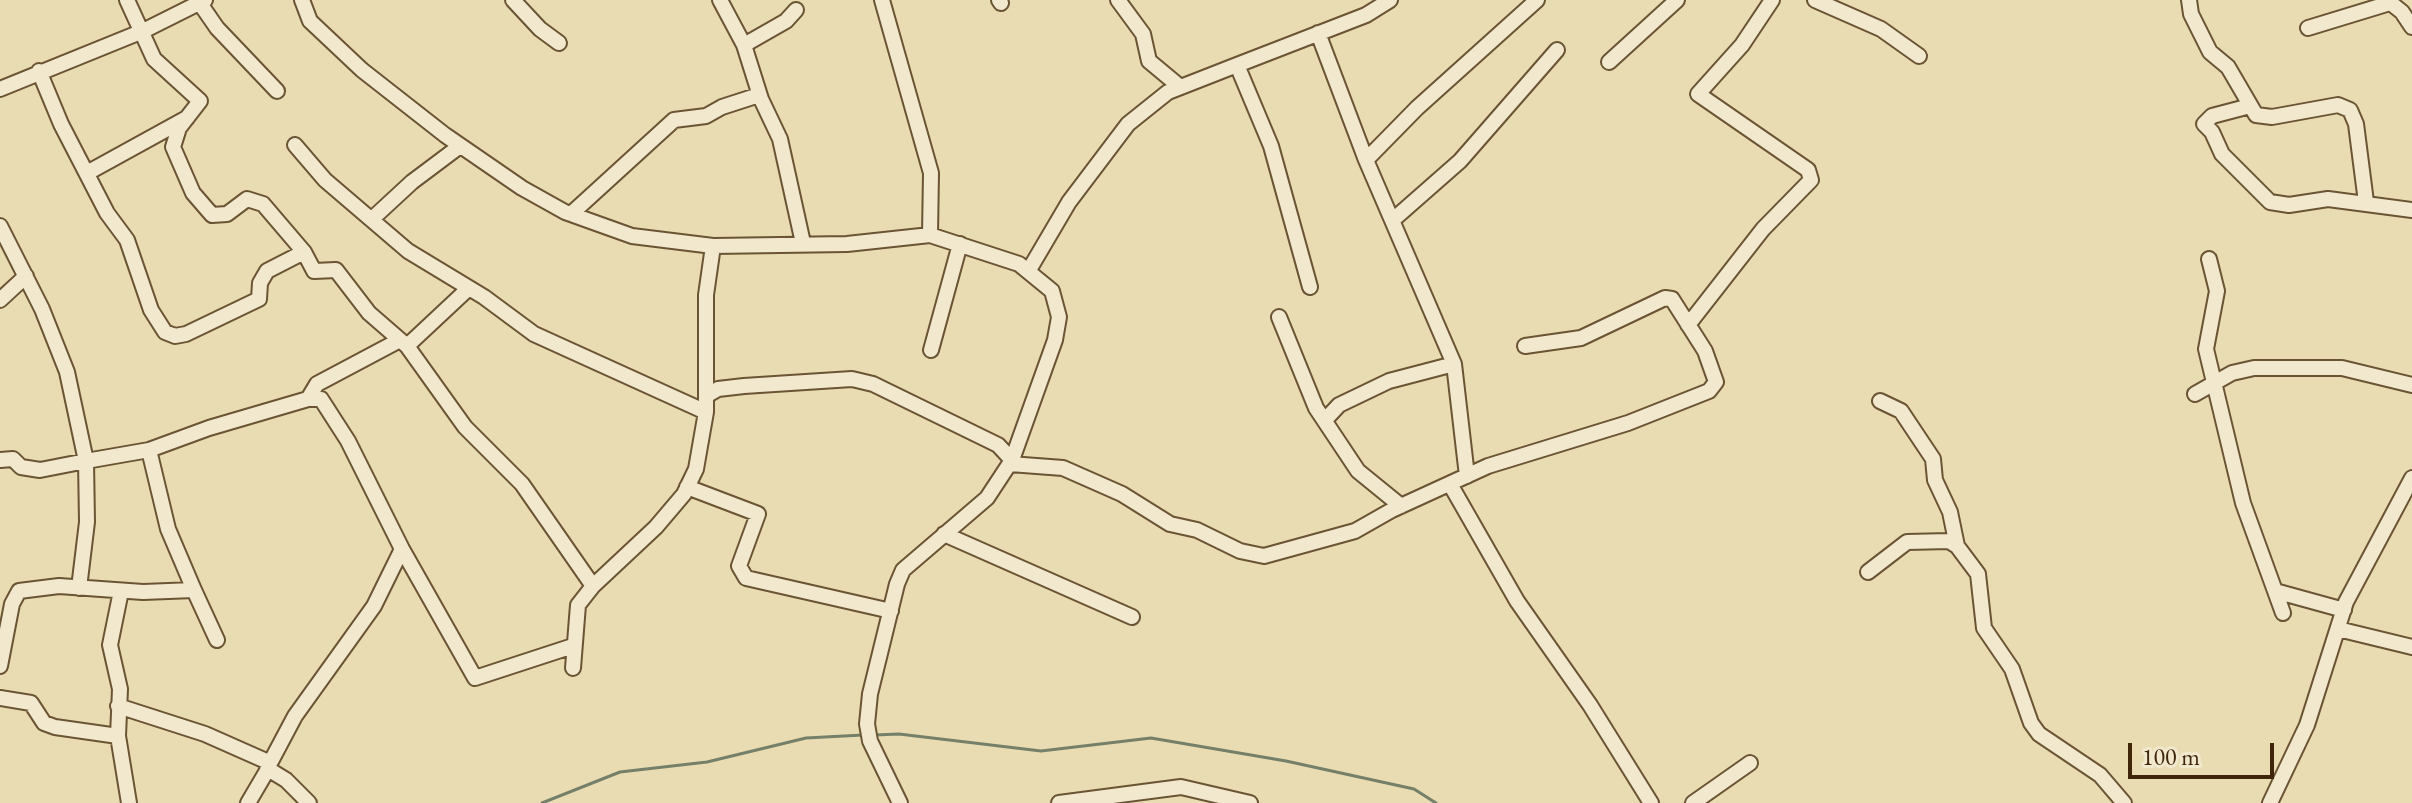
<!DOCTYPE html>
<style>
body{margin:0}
#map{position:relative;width:2412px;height:803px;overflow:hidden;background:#eadcb2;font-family:"EB Garamond",serif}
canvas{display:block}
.scale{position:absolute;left:2128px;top:743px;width:146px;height:36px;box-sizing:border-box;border:4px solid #3f260a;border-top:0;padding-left:10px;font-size:24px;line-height:28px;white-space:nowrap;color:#3f260a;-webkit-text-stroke:6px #f1e8cd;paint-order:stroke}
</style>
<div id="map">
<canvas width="2412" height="803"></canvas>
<div class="scale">100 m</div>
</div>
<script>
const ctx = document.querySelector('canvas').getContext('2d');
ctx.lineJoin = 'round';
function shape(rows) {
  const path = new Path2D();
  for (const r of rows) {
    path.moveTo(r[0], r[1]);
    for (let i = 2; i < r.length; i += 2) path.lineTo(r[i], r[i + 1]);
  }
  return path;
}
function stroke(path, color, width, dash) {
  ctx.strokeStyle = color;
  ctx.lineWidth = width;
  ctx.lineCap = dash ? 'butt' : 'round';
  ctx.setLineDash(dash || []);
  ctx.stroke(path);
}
const stream = shape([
 [875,735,899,734,1041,751,1151,738,1286,761,1414,789,1436,803],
 [542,803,620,772,707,762,806,738,863,735]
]);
const minor = shape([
 [127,0,154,59,200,101,179,128,173,147,193,193,212,215,227,214,247,199,263,204,304,252,314,271,336,270,369,313,407,346,465,427,522,484,593,586],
 [302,0,310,21,362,70,445,135,522,188,565,212,632,236,713,246,847,244,930,235,1019,264,1052,291,1059,317,1055,340,1012,460,987,498,903,570,897,584,870,694,867,724,870,741,900,803],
 [513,0,540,29,559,43],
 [720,0,744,45,761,99,780,139,803,243],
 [882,0,931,173,930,235],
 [999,0,1001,3],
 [1118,0,1143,34,1149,61,1179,86],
 [1815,0,1881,29,1919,56],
 [2189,0,2191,14,2210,52,2228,67,2256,115,2272,117,2338,105,2350,110,2356,124,2366,202],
 [2387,0,2402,12,2412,27],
 [199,2,217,28,277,91],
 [2308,28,2390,3],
 [1318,33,1366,160,1454,364,1467,476],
 [744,45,786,21,796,10],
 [1609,62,1677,0],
 [1237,65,1366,15,1390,0],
 [39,71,61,124,107,213,127,240,151,310,165,332,175,336,186,334,259,299,260,283,267,271,304,252],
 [0,89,143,31,205,0],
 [2250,106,2212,116,2204,124,2212,132,2222,154,2270,202,2289,205,2328,199,2412,210],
 [295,145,325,180,408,251,484,297,534,334,706,412],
 [1366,160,1417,108,1537,0],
 [87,173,187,118],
 [571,214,674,120,706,116,722,107,759,95],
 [372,219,412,182,460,146],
 [1394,219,1460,161,1557,50],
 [0,226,42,309,67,372,86,461,149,450,209,428,308,399,321,399,348,441,402,549,475,678,573,646],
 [2209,259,2217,291,2206,349,2243,503,2283,613],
 [1029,270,1069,202,1128,124,1168,92,1237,65,1271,146,1310,287],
 [0,300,26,276],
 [1279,317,1316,408,1358,471,1401,506],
 [1688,325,1763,229,1811,180,1808,170,1698,94,1742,45,1772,0],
 [407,346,469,288],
 [931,350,960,244],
 [2195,394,2232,373,2254,368,2342,368,2412,385],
 [706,396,718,389,744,386,852,379,873,384,998,445,1012,460],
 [308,399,317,384,398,341],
 [1880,401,1901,411,1933,459,1935,480,1950,512,1957,546],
 [1325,420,1339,405,1389,381,1454,364],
 [0,460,13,459,21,467,40,470,86,461,87,522,79,588],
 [1010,464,1063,468,1122,494,1170,524,1197,530,1240,551,1264,556,1355,531,1392,510,1488,466,1628,423,1709,391,1716,382,1705,351,1672,299,1665,298,1581,338,1525,346],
 [1450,484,1517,601,1590,705,1651,803],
 [687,487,758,514,739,566,746,578,891,611],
 [944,534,1132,617],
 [1868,572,1907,542,1949,541,1957,546,1978,574,1984,628,2012,669,2031,723,2039,734,2100,775,2124,803],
 [194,590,217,640],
 [2275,591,2344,610],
 [2338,629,2412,647],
 [0,666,12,604,19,591,59,586,143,592,194,590,168,529,149,450],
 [573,668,578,605,593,586,656,527,684,494,696,469,706,412,706,295,713,246],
 [0,698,31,703,44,723,55,727,118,736,129,803],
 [118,706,205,734,266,761,268,769,248,803],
 [118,736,120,689,110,645,121,591],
 [269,765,295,716,374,606,402,549],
 [268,769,286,780,309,803],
 [1059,803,1181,787,1250,803],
 [1693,803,1750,763],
 [2270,803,2307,725,2346,602,2412,478]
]);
stroke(stream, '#748069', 3);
stroke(minor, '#6a5434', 18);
stroke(minor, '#f1e8cd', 14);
</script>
